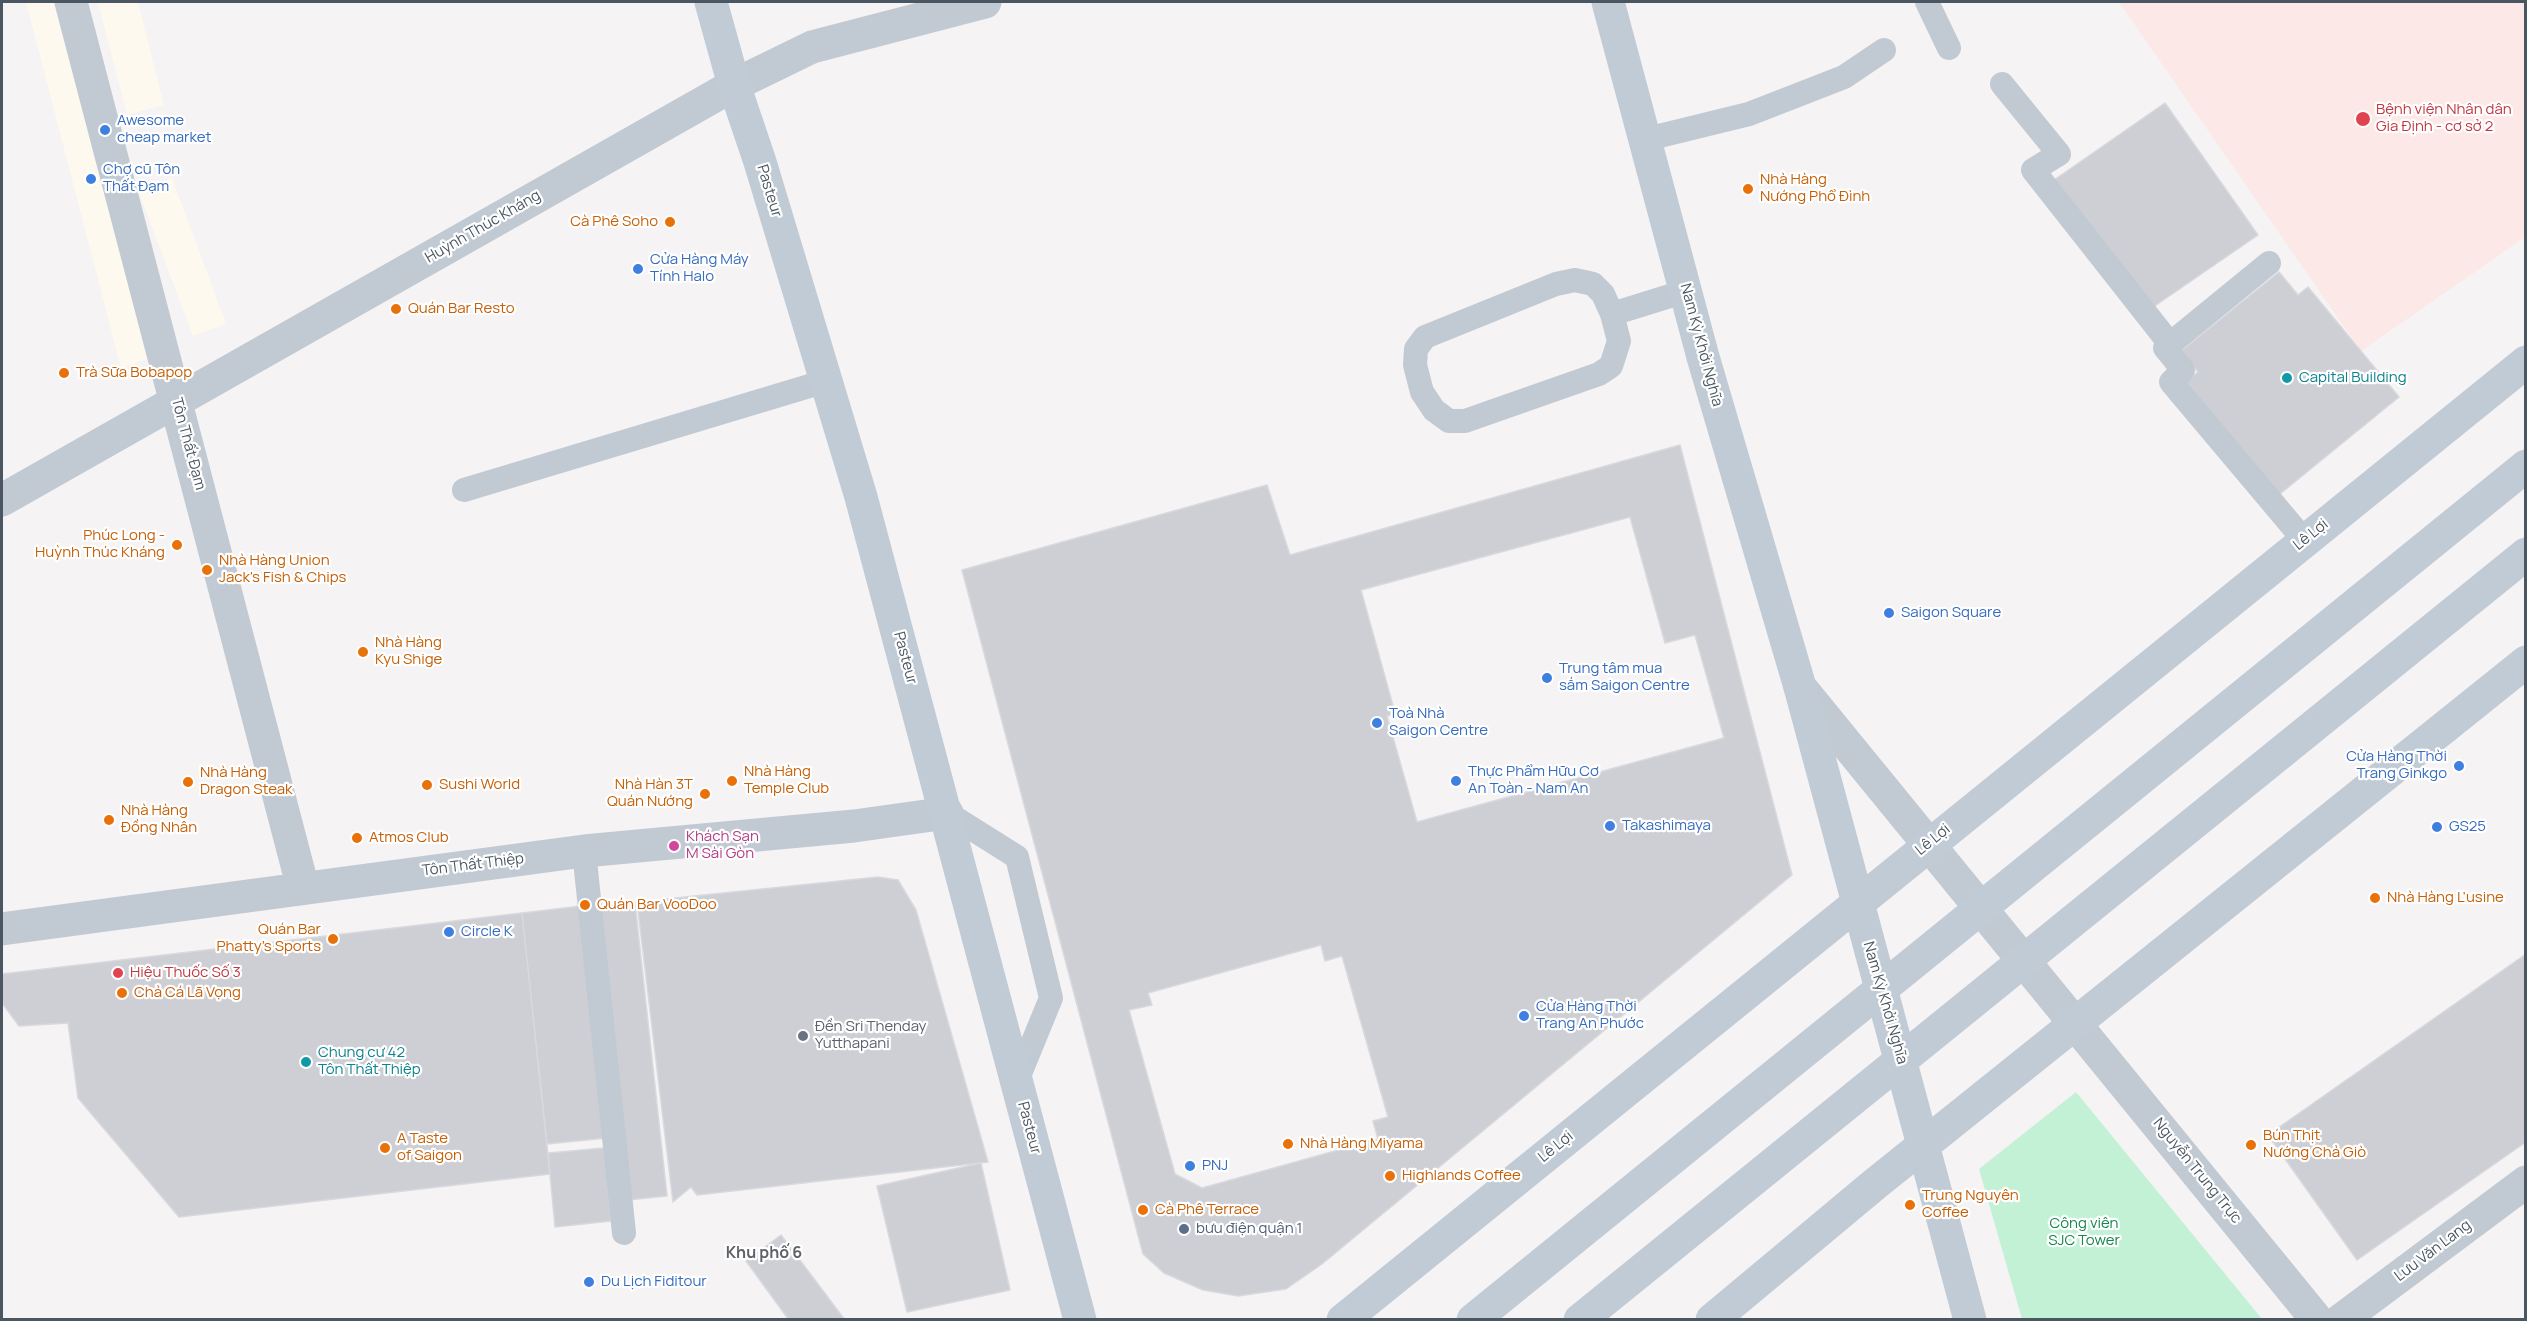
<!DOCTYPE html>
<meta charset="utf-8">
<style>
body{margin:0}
#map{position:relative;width:2527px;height:1321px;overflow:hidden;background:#f5f3f3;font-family:Manrope,sans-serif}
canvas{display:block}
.frame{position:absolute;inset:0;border:3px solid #4a5661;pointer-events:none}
</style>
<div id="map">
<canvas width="2527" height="1321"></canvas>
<div class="frame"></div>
</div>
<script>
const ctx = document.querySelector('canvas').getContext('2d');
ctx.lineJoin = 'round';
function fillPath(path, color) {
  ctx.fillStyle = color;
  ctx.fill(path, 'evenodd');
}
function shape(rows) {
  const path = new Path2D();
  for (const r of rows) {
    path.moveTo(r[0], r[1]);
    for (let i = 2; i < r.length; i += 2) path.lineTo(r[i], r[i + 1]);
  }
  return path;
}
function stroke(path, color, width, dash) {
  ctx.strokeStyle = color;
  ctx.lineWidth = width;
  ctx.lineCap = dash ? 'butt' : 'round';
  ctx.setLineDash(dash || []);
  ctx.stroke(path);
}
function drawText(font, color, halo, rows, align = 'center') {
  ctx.font = font + ' Manrope,sans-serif';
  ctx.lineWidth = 4.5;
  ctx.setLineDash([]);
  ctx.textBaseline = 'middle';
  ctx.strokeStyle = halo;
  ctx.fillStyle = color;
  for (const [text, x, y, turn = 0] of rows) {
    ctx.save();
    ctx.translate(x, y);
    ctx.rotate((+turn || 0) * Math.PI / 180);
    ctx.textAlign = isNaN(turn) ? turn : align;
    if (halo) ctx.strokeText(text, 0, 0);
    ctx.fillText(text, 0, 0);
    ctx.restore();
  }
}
const commercial = shape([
 [26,2,62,2,156,356,121,368],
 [98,2,138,2,164,105,127,115],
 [172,178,226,324,193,336,138,190]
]);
const medical = shape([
 [2119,2,2525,2,2525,237,2361,351]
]);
const green = shape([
 [2076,1092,2262,1319,2022,1319,1979,1169]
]);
const building = shape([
 [2165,103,2258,235,2146,312,2054,180,2165,103],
 [2279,272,2298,295,2308,287,2399,397,2275,498,2181,385,2198,372,2181,351,2279,272],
 [1680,445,1792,875,1322,1264,1286,1289,1238,1296,1203,1290,1164,1273,1143,1254,962,570,1267,485,1290,555,1680,445],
 [1630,517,1665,643,1695,635,1724,738,1417,822,1387,716,1395,713,1361,590,1630,517],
 [878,877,898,880,916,910,988,1162,697,1195,691,1187,673,1202,637,902,878,877],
 [635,903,667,1196,628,1200,596,908,635,903],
 [581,906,607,1138,547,1144,522,913,581,906],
 [522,913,550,1174,179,1217,78,1098,68,1023,19,1026,2,1003,2,974,522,913],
 [1321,945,1325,961,1342,956,1388,1117,1373,1121,1378,1139,1202,1188,1175,1174,1129,1010,1152,1005,1148,993,1321,945],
 [2526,954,2526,1142,2357,1260,2268,1135,2526,954],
 [604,1148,611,1221,555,1227,548,1153,604,1148],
 [981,1163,1010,1290,907,1312,877,1186,981,1163],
 [781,1235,845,1320,789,1320,746,1261,781,1235]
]);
const lane = shape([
 [1927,2,1949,48],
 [2002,84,2059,154,2033,170,2170,344],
 [1647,139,1749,114,1844,77,1884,50],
 [2269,263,2165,348,2183,370,2171,382,2304,540],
 [1575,280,1593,284,1603,294,1612,314,1619,341,1611,366,1599,374,1465,421,1449,421,1434,410,1422,392,1415,365,1416,349,1425,337,1556,284,1575,280],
 [1612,314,1686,291],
 [464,490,826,381],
 [947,813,1017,857,1051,998,1017,1081],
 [584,851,624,1233]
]);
const street = shape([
 [71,2,303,888],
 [2,500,734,85,812,47,985,2],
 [1800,687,2317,1320],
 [2,929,584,851,854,826,947,813],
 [2341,1320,2526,1182]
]);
const secondary = shape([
 [711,2,734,85,760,162,861,497,1080,1320],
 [1608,2,1703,357,1800,687,1970,1320],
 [1343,1320,2526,362],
 [1473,1320,2526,466],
 [1580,1320,2526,554],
 [1712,1320,1875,1184,2526,662]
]);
const markers = [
 [2363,119,8,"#e0444e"],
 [105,130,6,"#3f7fe0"],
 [91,179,6,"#3f7fe0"],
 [1748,189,6,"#e8710a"],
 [670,222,6,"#e8710a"],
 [638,269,6,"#3f7fe0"],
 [396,309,6,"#e8710a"],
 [64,373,6,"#e8710a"],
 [2287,378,6,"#0f9aa8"],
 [177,545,6,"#e8710a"],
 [207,570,6,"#e8710a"],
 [1889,613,6,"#3f7fe0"],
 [363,652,6,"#e8710a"],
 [1547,678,6,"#3f7fe0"],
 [1377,723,6,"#3f7fe0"],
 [2459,766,6,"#3f7fe0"],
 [732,781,6,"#e8710a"],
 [1456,781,6,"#3f7fe0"],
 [188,782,6,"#e8710a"],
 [427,785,6,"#e8710a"],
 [705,794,6,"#e8710a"],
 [109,820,6,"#e8710a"],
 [1610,826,6,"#3f7fe0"],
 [2437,827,6,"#3f7fe0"],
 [357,838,6,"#e8710a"],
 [674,846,6,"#d1479c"],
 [2375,898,6,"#e8710a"],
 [585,905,6,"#e8710a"],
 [449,932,6,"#3f7fe0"],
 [333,939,6,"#e8710a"],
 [118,973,6,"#e0444e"],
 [122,993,6,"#e8710a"],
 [1524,1016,6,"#3f7fe0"],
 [803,1036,6,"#6b7280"],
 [306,1062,6,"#0f9aa8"],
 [1288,1144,6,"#e8710a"],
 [2251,1145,6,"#e8710a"],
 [385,1148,6,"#e8710a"],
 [1190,1166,6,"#3f7fe0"],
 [1390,1176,6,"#e8710a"],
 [1910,1205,6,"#e8710a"],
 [1143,1210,6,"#e8710a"],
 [1184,1229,6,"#5c6f8a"],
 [589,1282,6,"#3f7fe0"]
];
const healthNames = [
 ["Bệnh viện Nhân dân",2376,110],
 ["Gia Định - cơ sở 2",2376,127],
 ["Hiệu Thuốc Số 3",130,973]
];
const shopNames = [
 ["Awesome",117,121],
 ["cheap market",117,138],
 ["Chợ cũ Tôn",103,170],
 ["Thất Đạm",103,187],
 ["Cửa Hàng Máy",650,260],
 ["Tính Halo",650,277],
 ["Saigon Square",1901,613],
 ["Trung tâm mua",1559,669],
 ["sắm Saigon Centre",1559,686],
 ["Toà Nhà",1389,714],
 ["Saigon Centre",1389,731],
 ["Cửa Hàng Thời",2447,757,"right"],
 ["Trang Ginkgo",2447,774,"right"],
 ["Thực Phẩm Hữu Cơ",1468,772],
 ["An Toàn - Nam An",1468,789],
 ["Takashimaya",1622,826],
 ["GS25",2449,827],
 ["Circle K",461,932],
 ["Cửa Hàng Thời",1536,1007],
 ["Trang An Phước",1536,1024],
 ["PNJ",1202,1166],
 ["Du Lịch Fiditour",601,1282]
];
const foodNames = [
 ["Nhà Hàng",1760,180],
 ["Nướng Phổ Đình",1760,197],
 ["Cà Phê Soho",658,222,"right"],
 ["Quán Bar Resto",408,309],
 ["Trà Sữa Bobapop",76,373],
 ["Phúc Long -",165,536,"right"],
 ["Huỳnh Thúc Kháng",165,553,"right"],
 ["Nhà Hàng Union",219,561],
 ["Jack's Fish & Chips",219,578],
 ["Nhà Hàng",375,643],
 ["Kyu Shige",375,660],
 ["Nhà Hàng",744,772],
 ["Temple Club",744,789],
 ["Nhà Hàng",200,773],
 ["Dragon Steak",200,790],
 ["Sushi World",439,785],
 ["Nhà Hàn 3T",693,785,"right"],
 ["Quán Nướng",693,802,"right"],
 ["Nhà Hàng",121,811],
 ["Đồng Nhân",121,828],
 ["Atmos Club",369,838],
 ["Nhà Hàng L'usine",2387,898],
 ["Quán Bar VooDoo",597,905],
 ["Quán Bar",321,930,"right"],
 ["Phatty’s Sports",321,947,"right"],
 ["Chả Cá Lã Vọng",134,993],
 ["Bún Thịt",2263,1136],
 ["Nướng Chả Giò",2263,1153],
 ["A Taste",397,1139],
 ["of Saigon",397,1156],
 ["Nhà Hàng Miyama",1300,1144],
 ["Highlands Coffee",1402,1176],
 ["Trung Nguyên",1922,1196],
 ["Coffee",1922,1213],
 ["Cà Phê Terrace",1155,1210]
];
const streetNames = [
 ["Pasteur",769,191,73],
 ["Huỳnh Thúc Kháng",483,227,-30],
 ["Nam Kỳ Khởi Nghĩa",1701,345,75],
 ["Tôn Thất Ðạm",188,444,75],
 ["Lê Lợi",2311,535,-39],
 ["Pasteur",905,658,75],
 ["Lê Lợi",1933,840,-39],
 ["Tôn Thất Thiệp",473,865,-7],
 ["Nam Kỳ Khởi Nghĩa",1885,1003,74],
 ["Pasteur",1029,1128,75],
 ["Lê Lợi",1556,1147,-39],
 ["Nguyễn Trung Trực",2197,1171,51],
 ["Lưu Văn Lang",2433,1251,-37]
];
const cultureNames = [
 ["Capital Building",2299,378],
 ["Chung cư 42",318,1053],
 ["Tôn Thất Thiệp",318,1070]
];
const hotelNames = [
 ["Khách Sạn",686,837],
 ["M Sài Gòn",686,854]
];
const worshipNames = [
 ["Đền Sri Thenday",815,1027],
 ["Yutthapani",815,1044]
];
const parkNames = [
 ["Công viên",2084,1224],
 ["SJC Tower",2084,1241]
];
const serviceNames = [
 ["bưu điện quận 1",1196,1229]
];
const neighbourhoodNames = [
 ["Khu phố 6",764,1254]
];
fillPath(commercial, '#fdf9ef');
fillPath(medical, '#fce8e6');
fillPath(green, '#c3f1d5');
fillPath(building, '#cdcfd5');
stroke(building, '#d7d9de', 1.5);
stroke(lane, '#c1cad2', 24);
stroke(street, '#c1cad2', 33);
stroke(secondary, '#c1cbd6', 33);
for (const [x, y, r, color] of markers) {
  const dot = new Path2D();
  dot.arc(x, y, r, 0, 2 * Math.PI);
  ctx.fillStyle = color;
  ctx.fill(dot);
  stroke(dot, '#fff', 2);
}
drawText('15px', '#be3a42', '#fff', healthNames, 'left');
drawText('15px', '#366cbe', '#fff', shopNames, 'left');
drawText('15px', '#c56008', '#fff', foodNames, 'left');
drawText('15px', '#4a5661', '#fff', streetNames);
drawText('15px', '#0d838f', '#fff', cultureNames, 'left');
drawText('15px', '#b23c85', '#fff', hotelNames, 'left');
drawText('15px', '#5b616d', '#fff', worshipNames, 'left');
drawText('15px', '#17864f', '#fff', parkNames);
drawText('15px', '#4e5e75', '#fff', serviceNames, 'left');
drawText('bold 16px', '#5f6368', '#fff', neighbourhoodNames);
</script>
